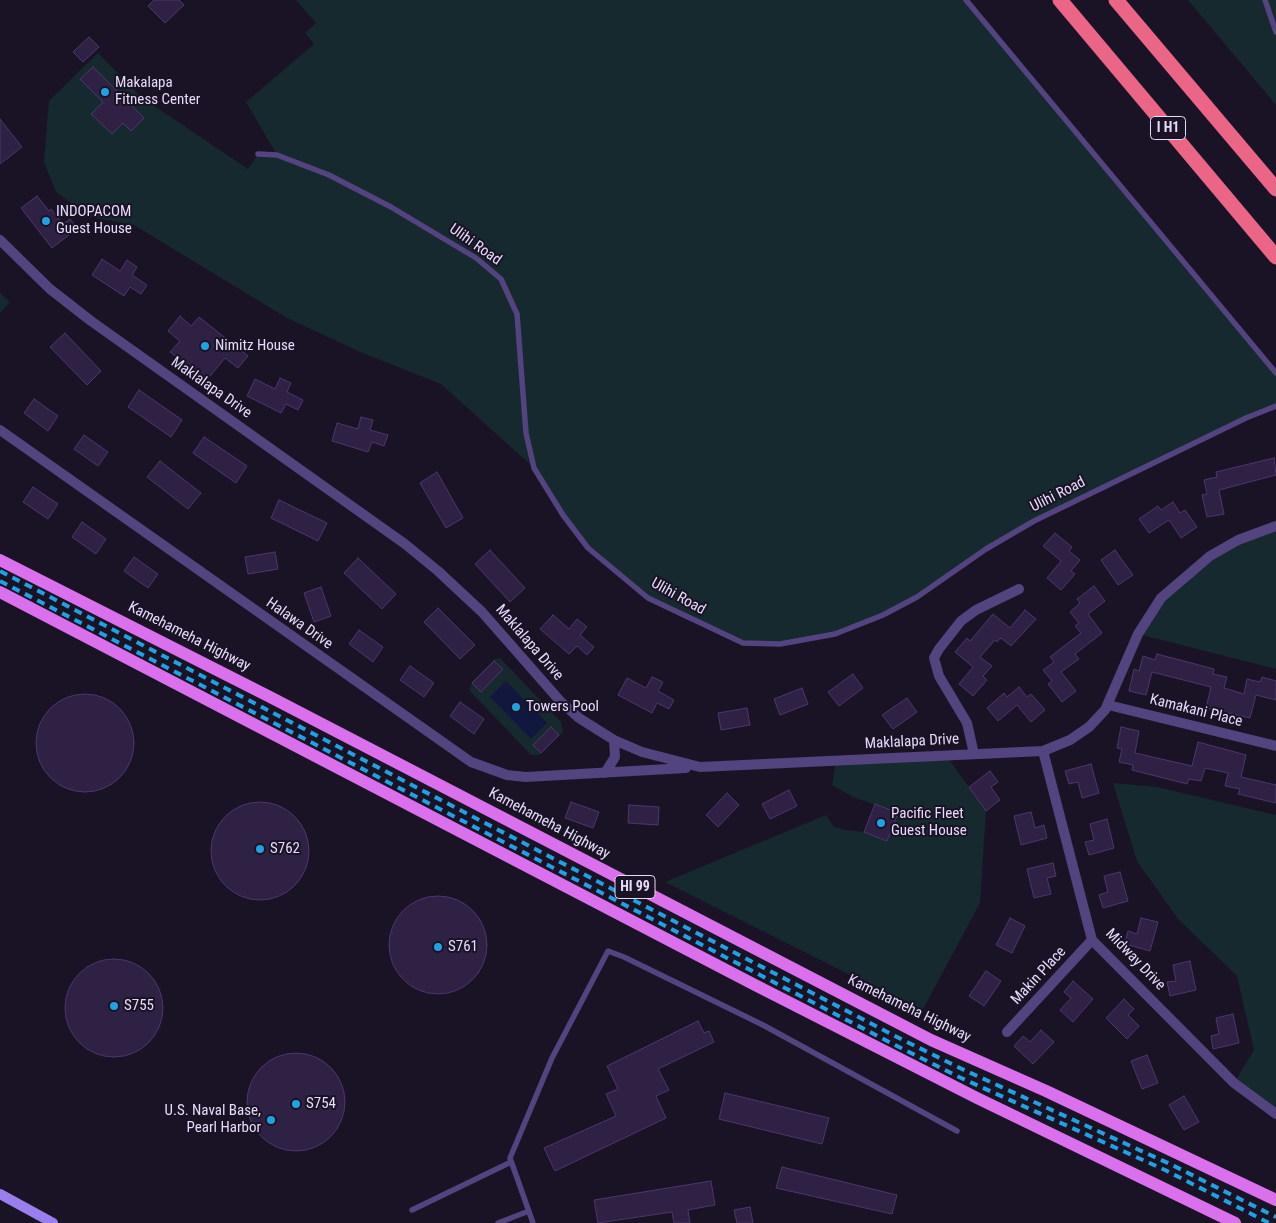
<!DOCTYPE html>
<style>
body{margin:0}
canvas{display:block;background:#1a1225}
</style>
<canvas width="1276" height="1223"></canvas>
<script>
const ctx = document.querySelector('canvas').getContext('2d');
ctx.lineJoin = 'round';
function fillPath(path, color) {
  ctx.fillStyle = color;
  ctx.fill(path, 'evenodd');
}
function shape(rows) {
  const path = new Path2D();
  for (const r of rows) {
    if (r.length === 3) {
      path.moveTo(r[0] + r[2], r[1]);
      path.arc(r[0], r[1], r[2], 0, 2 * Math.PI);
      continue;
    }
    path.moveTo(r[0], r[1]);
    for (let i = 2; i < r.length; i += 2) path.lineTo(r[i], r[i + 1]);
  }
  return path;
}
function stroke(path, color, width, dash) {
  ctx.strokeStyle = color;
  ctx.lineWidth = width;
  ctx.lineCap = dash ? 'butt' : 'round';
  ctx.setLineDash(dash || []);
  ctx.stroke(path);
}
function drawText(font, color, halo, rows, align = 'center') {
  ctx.font = font + ' "Roboto Condensed",sans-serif';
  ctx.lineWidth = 4;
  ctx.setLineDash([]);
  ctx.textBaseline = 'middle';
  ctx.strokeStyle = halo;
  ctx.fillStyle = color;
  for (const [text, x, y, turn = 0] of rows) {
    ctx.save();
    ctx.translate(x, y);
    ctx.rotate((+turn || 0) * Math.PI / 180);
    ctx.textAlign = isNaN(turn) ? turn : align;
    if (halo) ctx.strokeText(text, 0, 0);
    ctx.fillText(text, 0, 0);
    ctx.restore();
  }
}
const green = shape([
 [296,0,966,0,1276,373,1276,406,1125,476,986,549,917,597,835,634,780,644,743,643,648,598,588,548,534,468,441,384,360,352,287,318,134,225,91,217,56,192,44,162,49,101,98,53,141,97,248,169,258,154,277,155,246,102,314,44,305,33,316,23],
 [1188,0,1276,0,1276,105],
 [0,293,10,302,0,313],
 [1276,526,1276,669,1138,634,1148,615,1210,556],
 [500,658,561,722,563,732,539,755,531,755,470,691,471,683,495,659],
 [946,755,986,811,980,903,922,1011,665,882,826,815,834,827,845,830,864,832,887,841,898,813,853,797,832,785,836,761],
 [1113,783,1157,787,1276,815,1276,1114,1234,1083,1254,1050,1237,976,1178,919,1137,861]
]);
const water = shape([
 [506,681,547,723,531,739,490,697]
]);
const building = shape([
 [154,0,179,0,184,5,165,23,148,6,154,0],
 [89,37,99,47,83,62,73,52,89,37],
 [93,67,144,118,131,131,123,123,112,134,91,114,103,102,80,79,93,67],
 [0,119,22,147,0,164,0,119],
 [37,196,49,211,51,209,63,224,70,219,78,228,52,248,21,208,37,196],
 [102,259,120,271,127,260,137,267,132,275,147,285,141,294,130,287,124,296,92,275,102,259],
 [180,316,191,326,199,317,248,356,238,368,225,358,206,381,170,352,180,341,168,331,180,316],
 [65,333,101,371,87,385,50,347,65,333],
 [280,378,291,383,287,392,303,400,298,410,286,404,281,413,247,396,255,379,275,389,280,378],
 [139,390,182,420,171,437,128,407,139,390],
 [34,399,58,416,48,431,24,413,34,399],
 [361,417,373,420,370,430,388,435,384,446,372,442,368,452,332,441,337,423,358,429,361,417],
 [84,435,108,452,98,466,74,449,84,435],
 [204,437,247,466,236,483,193,453,204,437],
 [1274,458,1276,475,1219,490,1224,514,1207,517,1202,495,1207,494,1204,480,1217,477,1216,472,1274,458],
 [160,461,201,493,188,509,147,477,160,461],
 [437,472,463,518,446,528,420,483,437,472],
 [33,487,58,504,48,519,23,502,33,487],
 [279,500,327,523,318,541,271,518,279,500],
 [1173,502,1180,513,1185,510,1197,527,1181,538,1169,520,1149,533,1139,519,1158,506,1161,510,1173,502],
 [82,522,106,539,96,554,72,537,82,522],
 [1055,533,1072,547,1069,551,1080,560,1071,571,1075,574,1061,590,1047,578,1061,561,1043,546,1055,533],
 [490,550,525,588,510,602,475,564,490,550],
 [1115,550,1133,575,1118,585,1101,560,1115,550],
 [275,552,278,569,248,574,245,557,275,552],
 [134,557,158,574,148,588,124,571,134,557],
 [358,558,396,594,382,609,344,573,358,558],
 [1094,586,1105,601,1088,614,1102,633,1075,654,1079,659,1061,672,1076,691,1062,702,1048,684,1052,681,1043,670,1054,662,1050,657,1081,633,1075,626,1079,623,1070,612,1080,603,1077,599,1094,586],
 [321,587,331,616,314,622,304,593,321,587],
 [438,608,475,645,460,659,424,622,438,608],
 [1025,610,1036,619,1011,646,1001,638,997,642,995,640,980,657,992,666,983,676,987,680,973,696,959,684,973,667,955,652,967,638,970,641,993,614,1010,628,1025,610],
 [553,615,569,629,577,619,587,627,580,635,594,647,587,655,577,646,569,654,540,629,553,615],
 [359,630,383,647,373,662,349,644,359,630],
 [1157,654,1214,669,1213,674,1227,677,1224,688,1244,694,1247,679,1260,682,1262,677,1276,681,1276,700,1256,695,1250,718,1206,708,1211,687,1152,672,1146,695,1129,691,1134,669,1139,671,1143,656,1155,660,1157,654],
 [494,661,503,669,481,692,472,683,494,661],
 [410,666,434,683,424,697,400,680,410,666],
 [853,674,863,688,839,706,828,692,853,674],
 [652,677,663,682,658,691,674,700,669,709,657,703,652,713,618,695,627,678,646,688,652,677],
 [1019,687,1027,697,1031,694,1045,710,1031,722,1017,705,998,721,987,708,1004,693,1007,697,1019,687],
 [802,688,808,704,780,715,774,699,802,688],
 [85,743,49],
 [907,698,917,712,893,729,882,715,907,698],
 [460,702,484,719,474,734,450,716,460,702],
 [747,708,750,725,721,730,718,713,747,708],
 [551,727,559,735,541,753,533,745,551,727],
 [1121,727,1139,731,1135,753,1192,766,1198,742,1246,755,1241,777,1276,785,1276,803,1238,794,1240,789,1225,786,1228,773,1205,768,1201,781,1189,779,1187,784,1132,770,1133,765,1119,762,1122,749,1117,748,1121,727],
 [1091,764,1099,793,1082,798,1078,782,1069,784,1065,771,1091,764],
 [990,771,998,782,991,787,1000,800,986,811,969,787,990,771],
 [789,790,797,806,770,819,762,804,789,790],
 [727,793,739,805,718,827,706,815,727,793],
 [260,851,49],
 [571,802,599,812,593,828,565,818,571,802],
 [875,804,898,813,887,841,864,832,875,804],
 [629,805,659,807,658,825,628,823,629,805],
 [1031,812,1035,828,1044,825,1047,838,1021,845,1014,816,1031,812],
 [1107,819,1114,848,1089,855,1085,842,1094,840,1090,824,1107,819],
 [1053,863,1056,876,1047,878,1051,894,1034,898,1027,869,1053,863],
 [1120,872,1128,901,1103,908,1099,895,1108,892,1104,876,1120,872],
 [438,945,49],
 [1010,918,1025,926,1012,953,996,945,1010,918],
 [1141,918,1158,922,1150,951,1125,944,1128,931,1137,934,1141,918],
 [114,1008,49],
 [1190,961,1196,990,1170,996,1167,982,1176,981,1173,965,1190,961],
 [986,971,1001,981,984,1006,969,996,986,971],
 [1073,981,1093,999,1073,1022,1060,1010,1071,998,1064,992,1073,981],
 [1124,999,1134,1009,1128,1015,1139,1026,1127,1039,1106,1018,1124,999],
 [1233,1014,1239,1043,1213,1049,1211,1036,1219,1034,1216,1018,1233,1014],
 [698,1021,704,1033,709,1031,714,1042,658,1069,669,1090,656,1096,666,1118,555,1171,544,1148,616,1116,606,1094,618,1089,607,1066,698,1021],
 [1041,1030,1054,1042,1033,1064,1014,1046,1023,1036,1030,1042,1041,1030],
 [296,1102,49],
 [1147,1055,1158,1083,1142,1089,1131,1061,1147,1055],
 [725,1093,829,1118,822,1144,719,1119,725,1093],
 [1184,1096,1199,1122,1184,1130,1169,1105,1184,1096],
 [782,1167,897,1195,892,1214,776,1188,782,1167],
 [711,1181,715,1205,688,1210,690,1223,674,1223,672,1212,598,1223,594,1200,711,1181],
 [750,1207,753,1223,737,1223,734,1210,750,1207]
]);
const lane = shape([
 [966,0,1276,373],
 [1265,0,1276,32],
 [258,154,277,155,329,175,391,207,476,258,501,279,517,314,526,433,534,468,563,515,588,548,648,598,743,643,780,644,835,634,883,615,917,597,986,549,1034,521,1246,418,1276,406],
 [412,1210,511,1162],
 [498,1223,529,1211],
 [533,1223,510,1158,552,1058,608,951,624,957,763,1025,957,1131]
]);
const street = shape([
 [0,240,50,289,91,321,405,544,438,571,482,612,561,702,579,718,614,740,642,752,700,767,1043,751,1070,740,1089,727,1105,710,1138,634,1161,598,1210,556,1238,540,1276,526],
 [0,430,471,762,507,775,526,777,686,768],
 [1108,705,1276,746],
 [1043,751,1092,940,1234,1083,1276,1114],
 [974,754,967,723,939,676,934,658,939,649,961,621,976,610,1019,589],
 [605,773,615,757,614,740],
 [1007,1032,1092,940]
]);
const secondary = shape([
 [0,1194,53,1223]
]);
const primary = shape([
 [0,560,272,698,931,1040,1046,1091,1276,1200],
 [0,592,755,985,977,1098,1235,1223]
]);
const highway = shape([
 [1060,0,1276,257],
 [1116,0,1276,189]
]);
const rail = shape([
 [0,571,897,1037,962,1069,1170,1164,1276,1217],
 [0,581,895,1045,959,1077,1165,1170,1269,1223]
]);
const markers = [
 [105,92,5,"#1fa2e2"],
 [46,221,5,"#1fa2e2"],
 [205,346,5,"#1fa2e2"],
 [516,707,5,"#1fa2e2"],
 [881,823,5,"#1fa2e2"],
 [260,849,5,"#1fa2e2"],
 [438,947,5,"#1fa2e2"],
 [114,1006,5,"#1fa2e2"],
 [296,1104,5,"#1fa2e2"],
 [271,1120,5,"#1fa2e2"]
];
const shields = [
 [1168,128,35],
 [635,887,40]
];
const shieldNames = [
 ["I H1",1168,128],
 ["HI 99",635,887]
];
const poiNames = [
 ["Makalapa",115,83],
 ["Fitness Center",115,100],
 ["INDOPACOM",56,212],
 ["Guest House",56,229],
 ["Nimitz House",215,346],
 ["Towers Pool",526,707],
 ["Pacific Fleet",891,814],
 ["Guest House",891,831],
 ["S762",270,849],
 ["S761",448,947],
 ["S755",124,1006],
 ["S754",306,1104],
 ["U.S. Naval Base,",261,1111,"right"],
 ["Pearl Harbor",261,1128,"right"]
];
const streetNames = [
 ["Ulihi Road",475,245,35],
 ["Maklalapa Drive",211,388,35],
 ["Ulihi Road",1058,495,-27],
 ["Ulihi Road",678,597,29],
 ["Halawa Drive",299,624,35],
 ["Kamehameha Highway",189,637,27],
 ["Maklalapa Drive",529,643,49],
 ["Kamakani Place",1196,711,14],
 ["Maklalapa Drive",912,742,-3],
 ["Kamehameha Highway",549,824,28],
 ["Midway Drive",1135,960,46],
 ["Makin Place",1039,976,-47],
 ["Kamehameha Highway",909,1009,26]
];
fillPath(green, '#16292e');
fillPath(water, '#11173f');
fillPath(building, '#2f2143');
stroke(building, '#4d366c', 1);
stroke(lane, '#53437e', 5.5);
stroke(street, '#53437e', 10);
stroke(secondary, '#9a7eee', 10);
stroke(primary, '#da70ec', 12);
stroke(highway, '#eb6587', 15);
stroke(rail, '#1fa2e2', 4, [8, 6]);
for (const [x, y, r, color] of markers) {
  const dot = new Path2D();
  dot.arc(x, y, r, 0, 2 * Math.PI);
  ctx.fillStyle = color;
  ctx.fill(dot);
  stroke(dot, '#1a1225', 2);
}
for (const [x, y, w] of shields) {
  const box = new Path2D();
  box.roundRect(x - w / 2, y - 11.5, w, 23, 4);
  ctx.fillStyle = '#1a1225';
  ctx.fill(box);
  stroke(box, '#e5dbfa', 1);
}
drawText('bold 14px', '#e5dbfa', null, shieldNames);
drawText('15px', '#e5dbfa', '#1a1225', poiNames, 'left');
drawText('15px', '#e5dbfa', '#1a1225', streetNames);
</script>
